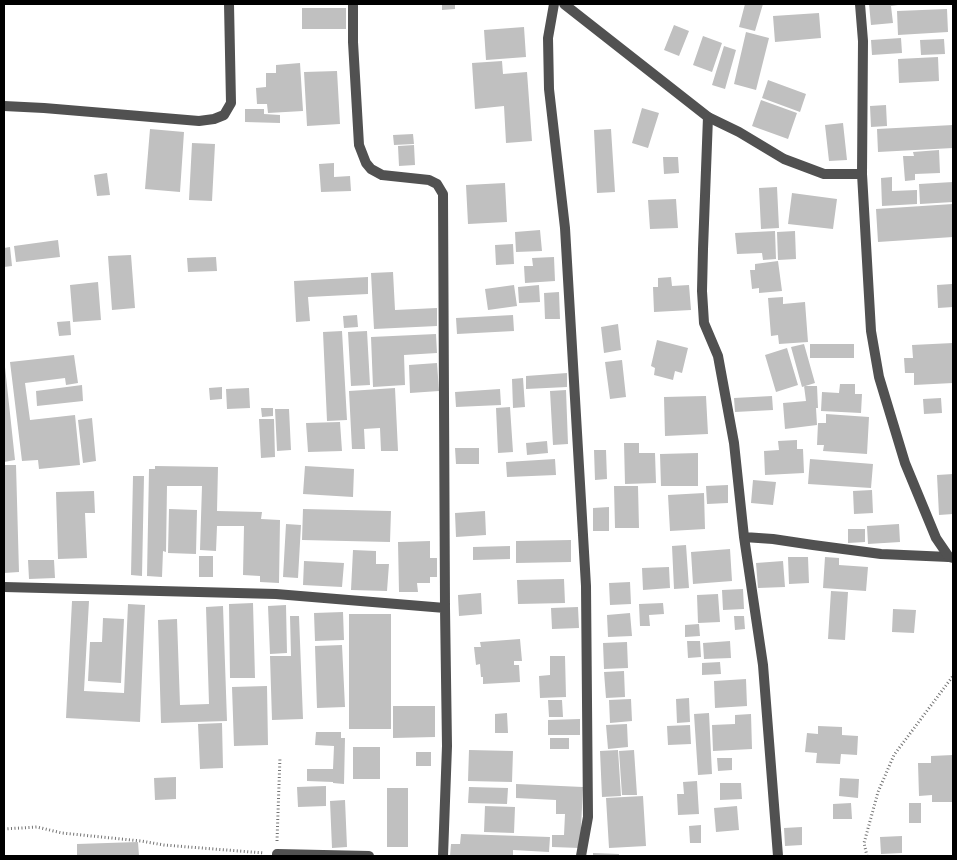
<!DOCTYPE html>
<style>
body{margin:0}
#map{position:relative;width:957px;height:860px;overflow:hidden;background:#fff;font-family:Barlow,sans-serif}
canvas{display:block}
.frame{position:absolute;inset:0;border:5px solid #000;pointer-events:none}
</style>
<div id="map">
<canvas width="957" height="860"></canvas>
<div class="frame"></div>
</div>
<script>
const ctx = document.querySelector('canvas').getContext('2d');
ctx.lineJoin = 'round';
function fillPath(path, color) {
  ctx.fillStyle = color;
  ctx.fill(path, 'evenodd');
}
function shape(rows) {
  const path = new Path2D();
  for (const r of rows) {
    path.moveTo(r[0], r[1]);
    for (let i = 2; i < r.length; i += 2) path.lineTo(r[i], r[i + 1]);
  }
  return path;
}
function stroke(path, color, width, dash) {
  ctx.strokeStyle = color;
  ctx.lineWidth = width;
  ctx.lineCap = dash ? 'butt' : 'round';
  ctx.setLineDash(dash || []);
  ctx.stroke(path);
}
const building = shape([
 [442,4,455,4,455,9,442,10],
 [745,4,763,4,755,31,739,27],
 [869,4,898,4,898,5,891,6,893,23,871,25],
 [302,8,346,8,346,29,302,29],
 [947,9,948,32,898,35,897,11],
 [819,13,821,38,775,42,773,16],
 [674,25,689,31,679,56,664,50],
 [524,27,526,57,486,60,484,30],
 [746,32,769,38,756,90,734,84],
 [703,36,722,43,712,72,693,65],
 [901,38,902,53,872,55,871,40],
 [944,39,945,54,921,55,920,40],
 [724,46,736,50,725,89,712,85],
 [938,57,939,81,899,83,898,59],
 [502,61,503,74,527,72,532,141,506,143,504,106,475,109,472,63],
 [300,63,303,111,268,113,267,104,257,104,256,88,266,87,266,73,276,73,276,65],
 [337,71,340,124,307,126,304,72],
 [768,80,806,94,800,112,762,98],
 [761,100,797,113,788,139,752,126],
 [886,105,887,126,871,127,870,106],
 [642,108,659,113,648,148,632,143],
 [245,109,264,109,264,114,280,115,280,123,245,122],
 [843,123,847,160,829,161,825,125],
 [953,125,953,148,878,152,877,129],
 [150,129,184,132,180,192,145,189],
 [611,129,615,192,597,193,594,130],
 [413,134,414,144,394,145,393,135],
 [192,143,215,144,212,201,189,200],
 [414,145,415,165,399,166,398,146],
 [939,150,940,173,915,174,915,180,905,181,903,156,914,156,913,152],
 [663,157,678,157,679,173,664,174],
 [334,163,334,177,350,176,351,191,321,192,319,164],
 [107,173,110,195,97,196,94,175],
 [892,177,892,191,917,190,917,204,882,206,881,178],
 [953,182,953,202,920,204,919,184],
 [505,183,507,222,468,224,466,185],
 [777,187,779,228,761,229,759,188],
 [792,193,837,199,833,229,788,224],
 [676,199,678,228,650,229,648,200],
 [953,204,953,237,878,242,876,209],
 [540,230,542,251,516,252,515,232],
 [775,231,776,259,763,260,762,253,737,254,735,233],
 [795,231,796,259,778,260,777,232],
 [58,240,60,257,16,262,14,246],
 [513,244,514,264,496,265,495,245],
 [10,247,12,266,4,267,4,248],
 [131,255,135,308,112,310,108,256],
 [216,257,217,271,188,272,187,258],
 [554,257,555,281,525,283,524,266,533,266,532,258],
 [778,261,782,291,759,293,759,288,752,289,750,270,755,270,755,264],
 [393,272,395,310,437,308,437,326,374,329,371,273],
 [368,277,368,294,308,297,310,321,296,322,294,281],
 [671,277,672,286,689,285,691,310,654,312,653,287,658,287,658,278],
 [98,282,101,320,73,322,70,285],
 [952,284,953,307,938,308,937,285],
 [514,285,517,306,488,310,485,289],
 [539,285,540,302,519,303,518,287],
 [559,292,560,319,545,319,544,293],
 [783,297,783,304,805,302,808,342,779,344,778,335,771,336,768,298],
 [357,315,358,327,344,328,343,316],
 [513,315,514,331,457,334,456,318],
 [70,321,71,335,59,336,57,322],
 [618,324,621,350,604,353,601,327],
 [342,331,347,420,327,421,323,332],
 [367,331,370,385,351,386,348,332],
 [436,334,437,353,404,355,405,385,373,387,371,337],
 [657,340,688,348,682,373,675,371,673,380,654,375,655,368,651,366],
 [953,343,953,383,914,385,914,373,905,373,904,358,913,358,912,345],
 [804,344,815,383,802,387,791,347],
 [810,344,854,344,854,358,810,358],
 [787,348,798,385,776,392,765,355],
 [74,355,78,383,66,385,65,378,25,383,30,420,75,415,80,465,39,469,38,460,22,461,10,362],
 [622,360,626,397,610,399,605,362],
 [437,363,439,391,410,393,409,365],
 [4,367,5,367,15,460,4,462],
 [567,373,567,387,526,389,526,376],
 [523,378,525,407,513,408,512,379],
 [840,384,855,384,855,394,862,394,861,413,821,411,822,392,839,393],
 [82,385,83,401,37,406,36,391],
 [804,386,817,386,818,408,816,408,817,425,785,429,783,403,806,401],
 [222,387,222,399,210,400,209,388],
 [249,388,250,408,227,409,226,389],
 [395,388,398,451,381,451,380,428,364,429,365,449,352,449,349,391],
 [500,389,501,405,456,407,455,392],
 [566,390,568,444,553,445,550,391],
 [706,396,708,434,665,436,664,397],
 [772,396,773,410,735,412,734,398],
 [941,398,942,413,924,414,923,399],
 [510,407,513,452,498,453,496,408],
 [261,408,273,408,273,416,262,417],
 [275,409,289,409,291,450,277,451],
 [826,414,869,417,867,454,823,451,824,445,817,445,818,423,826,423],
 [92,418,96,461,83,463,78,420],
 [259,419,274,419,275,457,261,458],
 [340,422,342,451,308,452,306,423],
 [797,440,797,449,803,449,804,473,765,475,764,451,779,450,778,441],
 [547,441,548,453,527,455,526,443],
 [624,443,639,443,639,453,655,453,656,483,625,484],
 [455,448,479,448,479,464,456,464],
 [594,450,606,450,607,479,595,480],
 [698,453,698,486,661,486,660,454],
 [555,459,556,475,507,477,506,462],
 [810,459,873,464,871,488,808,484],
 [4,465,16,465,19,572,4,573],
 [155,466,218,467,217,511,262,512,261,519,280,520,279,583,260,582,260,576,243,575,244,526,217,526,216,551,200,550,202,486,167,486,166,552,163,551,162,577,147,576,149,469,155,469],
 [305,466,354,469,353,497,303,494],
 [953,474,953,514,939,515,937,475],
 [133,476,144,476,142,576,131,575],
 [753,480,776,482,773,505,751,503],
 [728,485,728,503,707,504,706,486],
 [614,486,638,486,639,528,615,528],
 [872,490,873,513,854,514,853,491],
 [94,491,95,513,85,513,87,558,58,559,56,492],
 [704,493,705,529,670,531,668,495],
 [609,507,609,531,593,531,593,508],
 [169,509,197,510,196,554,168,553],
 [303,509,391,511,390,542,302,540],
 [485,511,486,535,456,537,455,513],
 [286,524,301,525,298,578,283,577],
 [899,524,900,542,868,544,867,526],
 [848,529,865,529,865,542,848,543],
 [571,540,571,562,516,563,516,541],
 [430,541,430,558,437,558,437,577,430,577,430,583,417,583,418,592,399,592,398,542],
 [686,545,689,588,674,589,672,546],
 [510,546,510,559,473,560,473,547],
 [730,549,732,581,693,584,691,552],
 [353,550,376,551,376,564,389,564,387,591,351,590],
 [199,556,213,556,213,577,199,577],
 [788,557,808,557,809,583,789,584],
 [825,557,839,558,839,565,868,567,866,591,823,588],
 [28,560,54,560,55,578,29,579],
 [304,561,344,563,342,587,303,585],
 [783,561,785,587,758,588,756,563],
 [669,567,670,588,643,590,642,568],
 [564,579,565,603,518,604,517,580],
 [630,582,631,604,610,605,609,583],
 [743,589,744,609,723,610,722,590],
 [831,591,848,592,845,640,828,639],
 [481,593,482,614,459,616,458,595],
 [718,594,720,622,698,623,697,595],
 [72,601,89,601,84,691,124,693,128,604,145,605,140,722,66,718],
 [253,603,255,678,230,678,229,604],
 [663,603,664,614,649,615,650,626,640,626,639,604],
 [286,605,287,653,270,654,268,606],
 [223,606,227,721,161,723,158,620,177,619,180,705,209,704,206,607],
 [578,607,579,628,552,629,551,608],
 [893,609,916,610,914,633,892,632],
 [343,612,344,640,315,641,314,613],
 [630,613,632,636,608,637,607,615],
 [349,614,391,614,391,729,349,729],
 [290,616,299,616,303,719,272,720,270,656,291,656],
 [734,616,744,616,745,629,735,630],
 [103,618,124,619,121,683,88,681,90,642,102,642],
 [699,624,700,636,685,637,685,625],
 [520,639,522,661,514,661,514,665,519,665,520,682,483,684,483,677,481,677,480,664,476,665,474,647,481,647,480,642],
 [687,641,700,641,701,657,688,658],
 [730,641,731,658,704,659,703,643],
 [627,642,628,668,604,669,603,643],
 [342,645,345,707,317,708,315,646],
 [550,656,565,656,566,697,540,698,539,676,550,675],
 [720,662,721,674,702,675,702,663],
 [624,671,625,697,606,698,604,672],
 [746,679,747,706,715,708,714,681],
 [267,686,268,745,234,746,232,687],
 [689,698,690,722,677,723,676,699],
 [631,699,632,721,610,723,609,700],
 [548,700,562,700,563,717,549,717],
 [393,706,435,706,435,737,393,738],
 [507,713,508,733,495,733,495,714],
 [709,713,712,774,698,775,694,714],
 [751,714,752,749,713,751,712,725,735,724,735,715],
 [580,719,580,735,548,735,548,720],
 [222,723,223,768,200,769,198,724],
 [627,724,628,747,608,749,606,725],
 [690,725,691,744,668,745,667,726],
 [818,726,842,727,842,735,858,736,857,755,841,754,840,764,816,763,817,753,805,752,807,733,818,734],
 [316,732,341,732,341,738,345,738,344,784,333,783,333,782,307,781,307,769,333,769,334,746,315,745],
 [550,738,569,738,569,749,550,749],
 [353,747,380,747,380,779,353,779],
 [469,750,513,751,512,782,468,781],
 [618,750,621,796,602,797,600,751],
 [634,750,637,795,622,795,619,751],
 [416,752,431,752,431,766,416,766],
 [953,755,953,802,932,802,932,795,919,796,918,763,931,763,931,756],
 [717,758,732,758,732,770,718,771],
 [176,777,176,799,155,800,154,778],
 [840,778,859,779,858,798,839,796],
 [697,781,699,814,678,815,677,794,684,794,683,782],
 [720,783,741,783,742,799,720,800],
 [516,784,583,787,580,848,552,847,552,835,564,835,565,814,556,814,556,800,516,798],
 [326,786,326,806,298,807,297,787],
 [469,787,508,788,507,804,468,803],
 [387,788,408,788,408,847,387,847],
 [643,796,646,846,609,848,606,798],
 [345,800,347,847,332,848,330,801],
 [851,803,852,819,833,819,833,804],
 [909,803,921,803,921,823,909,823],
 [485,806,515,807,514,833,484,832],
 [737,806,739,830,716,832,714,808],
 [701,825,701,843,690,843,689,826],
 [802,827,802,845,785,846,784,828],
 [461,834,550,837,549,852,513,850,513,856,450,856,451,844,460,844],
 [902,836,902,853,881,854,880,837],
 [138,842,139,856,77,856,77,844],
 [593,853,619,854,619,856,593,856]
]);
const path = shape([
 [4,829,37,827,62,833,141,841,164,845,264,853],
 [277,841,280,757],
 [867,856,864,843,878,792,894,755,953,676]
]);
const minor = shape([
 [353,4,353,42,359,145,366,163,371,169,382,175,429,180,437,184,443,194,445,608],
 [554,4,548,38,549,89,565,228,586,586,588,817,581,856],
 [4,106,44,108,199,121,214,119,224,115,231,103,229,4],
 [708,117,703,249,702,291,704,323,718,356,734,443,744,537],
 [4,587,276,594,445,608,447,746,443,856],
 [277,856,277,854,369,856],
 [778,856,763,665,744,537,773,539,813,545,881,554,949,557]
]);
const tertiary = shape([
 [564,4,708,117,739,132,784,159,824,174,862,174],
 [860,4,863,41,862,174,871,331,879,377,905,463,936,538,949,557,953,558]
]);
fillPath(building, '#c0c0c0');
stroke(path, '#737373', 3, [1, 2.5]);
stroke(minor, '#515151', 10);
stroke(tertiary, '#515151', 10);
</script>
